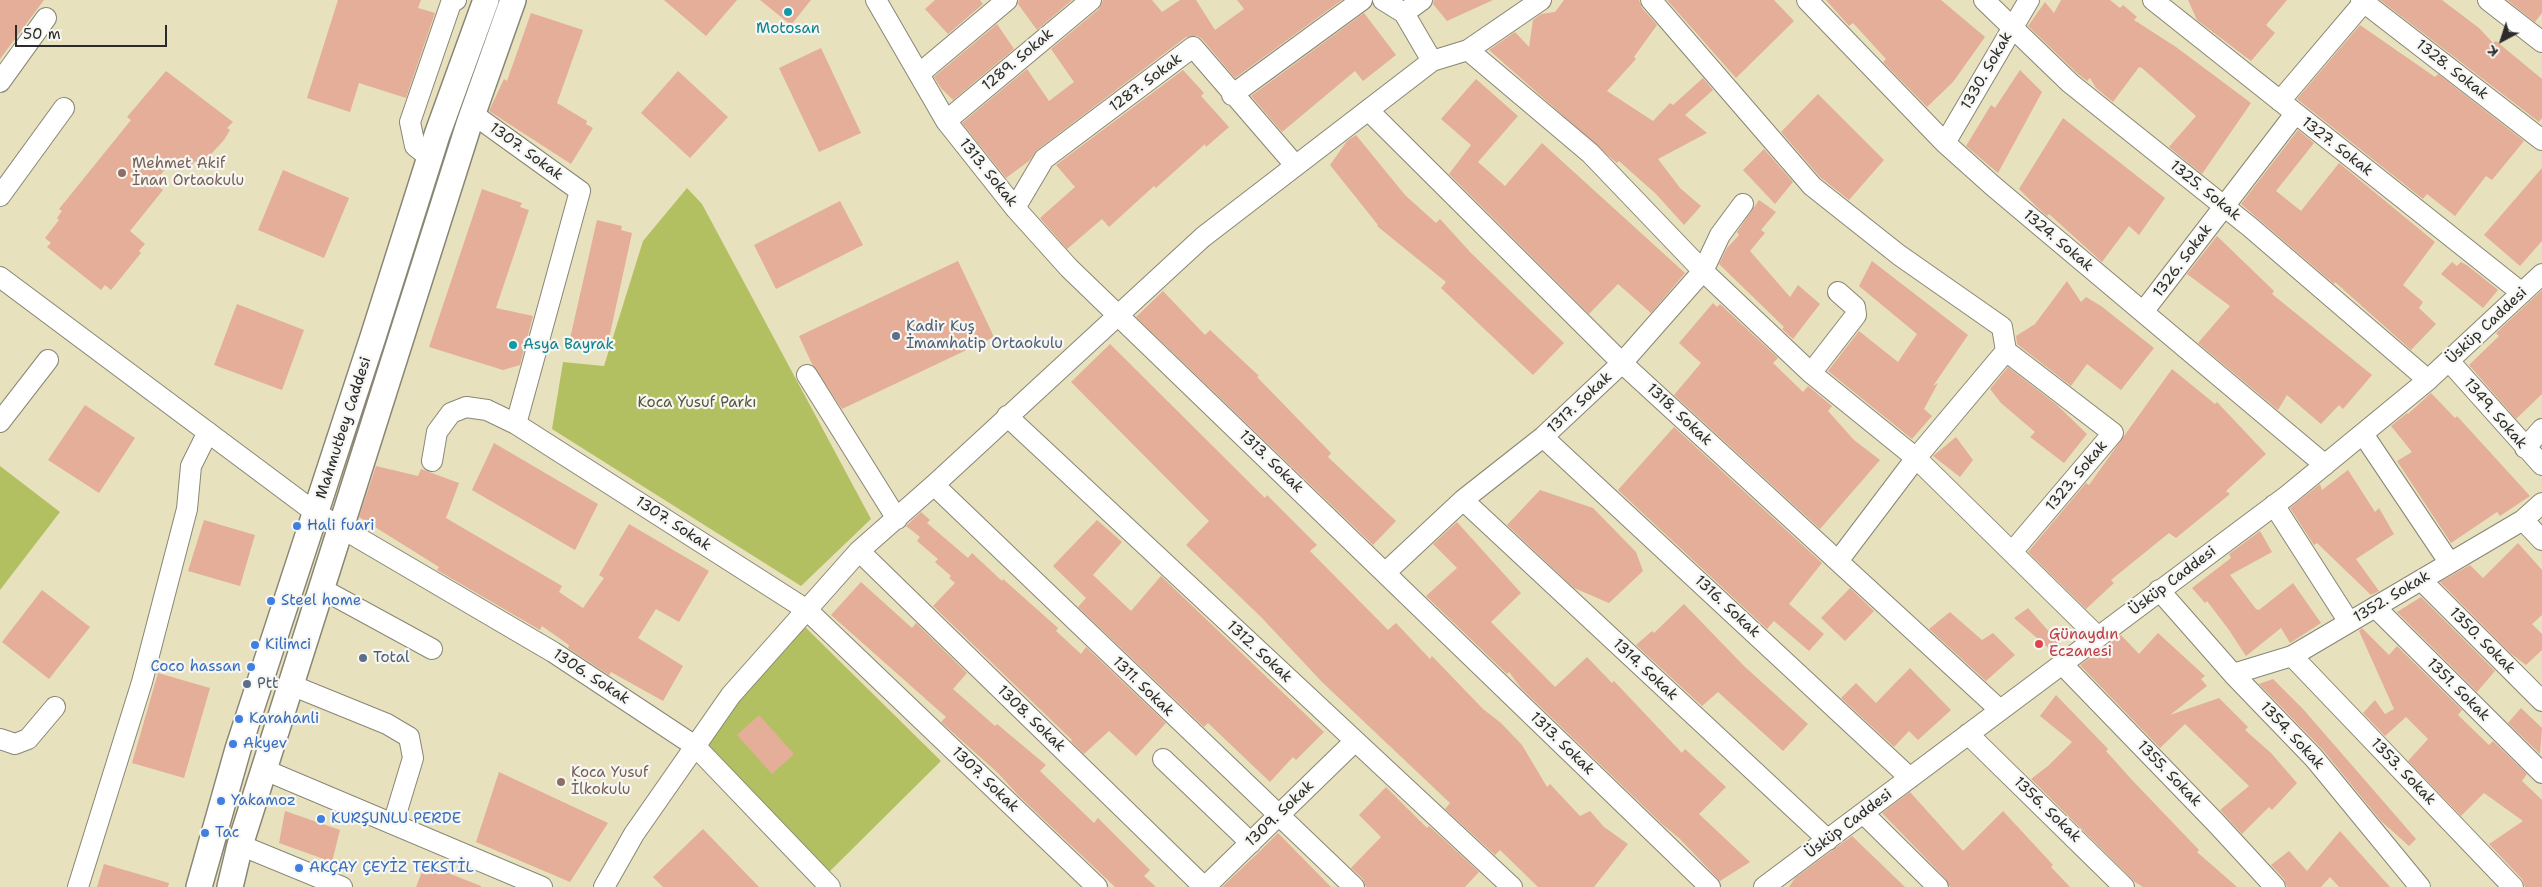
<!DOCTYPE html>
<meta charset="utf-8">
<style>
body{margin:0}
#map{position:relative;width:2542px;height:887px;overflow:hidden;background:#e7e1be;font-family:"Shantell Sans",sans-serif}
canvas{display:block}
.north{position:absolute;left:2477px;top:15px;width:50px;height:50px;-webkit-text-stroke:4px #f6f6f2;paint-order:stroke;rotate:220deg;font-size:14px;font-weight:700;line-height:20px;text-align:center;color:#2b2b2b}
.north::after{content:'';display:block;margin:auto;width:18px;height:22px;background:#2b2b2b;clip-path:polygon(50% 0,100% 100%,50% 72%,0 100%)}
.scale{position:absolute;left:15px;top:25px;width:152px;height:22px;box-sizing:border-box;border:2px solid #2b2b2b;border-top:0;padding-left:6px;font-size:15px;line-height:18px;white-space:nowrap;color:#2b2b2b;-webkit-text-stroke:4px #f6f6f2;paint-order:stroke}
</style>
<div id="map">
<canvas width="2542" height="887"></canvas>
<div class="north">K</div>
<div class="scale">50 m</div>
</div>
<script>
const ctx = document.querySelector('canvas').getContext('2d');
ctx.lineJoin = 'round';
function fillPath(path, color) {
  ctx.fillStyle = color;
  ctx.fill(path, 'evenodd');
}
function shape(rows) {
  const path = new Path2D();
  for (const r of rows) {
    path.moveTo(r[0], r[1]);
    for (let i = 2; i < r.length; i += 2) path.lineTo(r[i], r[i + 1]);
  }
  return path;
}
function stroke(path, color, width, dash) {
  ctx.strokeStyle = color;
  ctx.lineWidth = width;
  ctx.lineCap = dash ? 'butt' : 'round';
  ctx.setLineDash(dash || []);
  ctx.stroke(path);
}
function drawText(font, color, halo, rows, align = 'center') {
  ctx.font = font + ' "Shantell Sans",sans-serif';
  ctx.lineWidth = 4.5;
  ctx.setLineDash([]);
  ctx.textBaseline = 'middle';
  ctx.strokeStyle = halo;
  ctx.fillStyle = color;
  for (const [text, x, y, turn = 0] of rows) {
    ctx.save();
    ctx.translate(x, y);
    ctx.rotate((+turn || 0) * Math.PI / 180);
    ctx.textAlign = isNaN(turn) ? turn : align;
    if (halo) ctx.strokeText(text, 0, 0);
    ctx.fillText(text, 0, 0);
    ctx.restore();
  }
}
const green = shape([
 [687,188,702,204,871,519,801,586,552,429,563,362,604,366,643,241],
 [0,466,60,512,0,590],
 [800,622,941,761,827,874,701,741]
]);
const building = shape([
 [0,0,44,0,0,59],
 [338,0,421,0,418,8,435,13,406,98,359,83,350,112,307,98],
 [664,0,737,0,706,36],
 [760,0,811,0,791,25],
 [935,0,980,0,983,4,948,34,925,9],
 [1019,0,1072,0,1037,30,1018,4],
 [1103,0,1152,0,1162,12,1180,0,1196,0,1215,30,1244,9,1237,0,1342,0,1235,78,1202,39,1197,36,1186,37,1037,150,1029,161,1006,178,962,123,1027,69,1049,101,1074,82,1051,49,1099,9],
 [1434,0,1493,0,1447,21,1433,4],
 [1564,0,1639,0,1642,8,1657,25,1634,57,1636,59,1607,91,1653,121,1670,103,1673,105,1703,78,1713,90,1685,115,1707,133,1658,159,1680,188,1701,206,1684,225,1656,194,1619,161,1617,163,1611,158,1489,50,1515,32,1529,47,1533,20,1541,14,1555,12],
 [1667,0,1774,0,1794,21,1736,78],
 [1826,0,1941,0,1985,37,1953,82,1927,107,1883,62,1886,59,1853,23,1849,26],
 [2061,0,2110,0,2120,8,2123,5,2137,17,2134,20,2176,47,2251,103,2202,174,2169,147,2196,116,2142,68,2139,67,2113,102,2096,88,2090,78,2087,81,2078,74,2028,26,2045,2,2054,13],
 [2188,0,2287,0,2266,25,2275,33,2251,61,2197,20],
 [2380,0,2442,0,2479,28,2493,43,2496,41,2542,79,2542,118,2539,122],
 [2507,0,2542,0,2542,13,2535,22],
 [531,13,583,30,557,103,587,121,586,124,593,128,571,164,489,111,504,79,507,81],
 [1364,13,1396,55,1363,81,1355,71,1282,132,1251,96],
 [997,24,1014,49,953,100,941,88,934,77],
 [2360,25,2435,77,2438,74,2524,141,2492,180,2486,176,2455,216,2427,194,2423,199,2297,99],
 [821,48,861,133,819,152,779,68],
 [1183,70,1204,93,1201,96,1229,127,1206,147,1205,144,1156,188,1154,186,1109,227,1102,219,1067,249,1040,218,1075,187,1056,165],
 [2020,70,2042,92,1998,173,1966,146,1991,105,1995,108],
 [166,71,233,122,227,128,230,130,224,140,201,165,195,161,189,168,175,157,154,183,163,190,130,231,145,244,139,251,141,253,111,290,105,285,101,290,47,247,51,243,45,238,59,220,57,218,62,211,59,209,131,120,127,117],
 [678,71,728,117,690,158,641,113],
 [1476,79,1518,116,1478,162,1505,186,1542,143,1685,273,1651,313,1618,284,1589,314,1449,174,1471,145,1441,119],
 [1818,94,1884,160,1849,200,1820,177,1781,132],
 [2063,118,2165,198,2139,235,2129,226,2102,262,2049,214,2047,216,2039,209,2019,189],
 [2298,130,2314,143,2276,191,2301,211,2339,163,2435,242,2403,285,2423,302,2419,308,2436,324,2411,350,2335,282,2334,284,2241,204],
 [1356,135,1405,195,1436,223,1440,219,1471,253,1564,343,1533,375,1441,288,1446,282,1377,226,1378,225,1330,165,1347,141],
 [1764,149,1793,182,1775,204,1743,170],
 [2542,168,2542,241,2520,266,2484,235],
 [283,170,349,198,324,258,258,230],
 [482,189,522,203,520,207,529,210,496,308,533,316,520,365,503,370,429,347],
 [1759,200,1776,212,1761,230,1765,233,1750,251,1790,297,1798,285,1820,304,1793,339,1782,329,1784,327,1719,264,1727,248,1739,235,1737,232],
 [840,201,863,245,776,289,754,245],
 [597,220,622,226,621,230,632,233,608,343,595,350,569,343],
 [2217,236,2274,291,2272,294,2372,375,2343,409,2339,405,2321,424,2287,395,2278,410,2198,343,2230,306,2187,274],
 [958,261,994,337,842,409,812,364,799,336],
 [1872,261,1968,335,1933,386,1938,383,1924,409,1932,416,1912,439,1828,371,1859,331,1898,362,1917,334,1859,286],
 [2452,262,2457,266,2461,262,2468,266,2498,290,2483,308,2441,274],
 [2067,281,2081,302,2086,297,2101,306,2154,348,2121,390,2087,364,2071,386,2017,344,2016,336,2035,324],
 [2542,290,2542,394,2516,419,2469,365,2499,336,2496,333],
 [1163,291,1205,335,1210,330,1259,376,1257,377,1331,453,1328,457,1396,521,1373,545,1136,317],
 [1713,303,1717,307,1720,304,1778,358,1773,363,1803,392,1808,386,1832,406,1828,411,1854,440,1880,460,1820,529,1674,395,1701,363,1679,343],
 [237,304,304,330,282,390,214,365],
 [1110,344,1265,498,1267,495,1317,545,1310,551,1388,630,1396,623,1430,659,1432,656,1483,709,1501,723,1522,745,1547,787,1550,784,1580,816,1590,811,1604,827,1628,844,1594,887,1538,887,1500,850,1495,855,1445,809,1450,803,1322,682,1261,617,1186,545,1209,521,1071,382],
 [2008,367,2057,405,2087,434,2064,463,2030,437,2035,432,2001,403,1990,389],
 [2172,369,2215,404,2217,402,2266,454,2226,491,2230,494,2176,538,2169,533,2111,580,2114,583,2086,609,2028,552,2086,483,2089,485],
 [2431,393,2455,418,2457,416,2530,496,2500,516,2497,512,2451,543,2397,461,2412,452,2391,426,2407,413,2408,414],
 [85,405,135,438,99,493,48,460],
 [1674,427,1822,563,1789,604,1824,634,1809,651,1774,621,1767,629,1618,490],
 [1956,437,1973,460,1960,477,1933,456],
 [494,443,598,504,575,550,472,490],
 [376,466,418,476,421,469,459,483,446,518,562,586,559,592,583,608,604,578,599,575,629,524,709,571,679,622,656,609,638,638,683,666,663,701,611,672,609,675,568,648,569,645,542,626,540,630,437,570,439,567,359,517],
 [2348,470,2375,512,2379,508,2394,534,2356,559,2379,591,2371,595,2317,543,2314,545,2290,508,2320,484,2322,490],
 [1540,490,1593,508,1636,552,1643,571,1609,603,1574,588,1507,525],
 [921,512,930,520,927,523,968,558,972,553,1002,581,1003,579,1058,628,1056,631,1081,654,1086,647,1166,723,1136,756,1109,731,1084,754,1071,741,1072,740,933,606,955,583,949,578,951,576,935,562,938,559,917,541,920,537,906,526],
 [204,520,255,535,240,586,188,571],
 [1097,520,1122,542,1093,575,1131,611,1161,576,1324,732,1296,760,1293,757,1270,782,1208,723,1204,727,1078,607,1086,598,1053,566],
 [1457,522,1521,593,1491,622,1555,687,1587,657,1612,683,1614,681,1682,753,1685,749,1726,787,1699,814,1750,862,1720,881,1679,838,1662,824,1521,688,1509,672,1507,674,1426,596,1457,568,1433,544],
 [2260,531,2272,552,2230,575,2256,609,2259,610,2293,583,2321,623,2290,643,2281,628,2246,656,2229,630,2207,601,2205,603,2192,588,2231,558,2229,554],
 [2518,543,2542,570,2542,615,2532,624,2542,634,2542,650,2526,665,2510,653,2440,582,2470,565,2483,578],
 [861,582,912,628,916,623,967,673,953,689,995,726,997,724,1046,765,1040,771,1094,823,1098,818,1150,870,1144,876,1156,887,1115,887,1018,795,998,773,941,722,946,717,831,615],
 [1850,588,1874,611,1845,641,1821,618],
 [42,590,90,627,49,679,2,642],
 [2421,597,2495,671,2477,692,2397,612],
 [1684,604,1744,666,1808,724,1783,751,1718,692,1702,706,1636,645,1652,631,1654,633],
 [2028,608,2060,644,2053,652,2014,618],
 [1950,612,1982,640,1993,633,2015,655,1986,681,1929,629],
 [2362,628,2389,655,2397,646,2462,710,2458,715,2489,745,2493,741,2527,774,2522,781,2542,800,2542,887,2525,887,2522,879,2489,844,2523,821,2484,793,2461,816,2408,761,2428,739,2406,717,2385,736,2363,713,2375,700,2385,714,2394,709,2359,631],
 [2158,633,2205,676,2201,679,2207,686,2170,715,2219,698,2248,727,2245,730,2271,753,2297,783,2272,810,2269,807,2242,834,2220,810,2249,786,2185,724,2160,748,2080,665,2121,635,2139,654],
 [1910,668,1951,710,1918,740,1909,731,1894,747,1841,698,1856,683,1876,703],
 [158,673,210,688,184,778,132,763],
 [2273,679,2303,709,2416,839,2409,846,2381,821,2323,750,2259,684],
 [2056,695,2108,749,2106,751,2132,780,2199,850,2197,852,2237,887,2143,887,2135,882,2031,779,2048,766,2072,742,2040,716],
 [2521,708,2542,728,2540,754,2508,723],
 [759,715,794,754,772,774,737,735],
 [499,772,608,823,570,882,476,842],
 [1386,787,1427,828,1429,826,1479,872,1465,887,1366,887,1363,879,1351,868,1381,837,1359,815],
 [1910,792,1963,851,2003,811,2053,865,2051,867,2070,887,1950,887,1946,879,1882,813],
 [285,811,340,830,332,862,279,843],
 [703,829,759,887,663,887,653,877],
 [2340,831,2390,887,2339,887,2330,877,2321,887,2287,887,2284,879,2271,865,2289,851,2307,871],
 [1278,833,1331,887,1222,887,1259,852],
 [1852,836,1905,887,1789,887,1795,878],
 [104,864,169,883,168,887,97,887],
 [425,864,481,886,481,887,416,887]
]);
const minor = shape([
 [876,0,946,121,1015,208,1069,268,1710,887],
 [1383,0,1404,13,1432,61],
 [1651,0,1812,186,1899,255,2002,327,2006,351,1916,458,1838,561],
 [1807,0,1945,143,1993,186,2325,465],
 [1984,0,2070,83,2250,227,2428,380],
 [2153,0,2522,293],
 [2361,0,2542,140],
 [2488,0,2542,42],
 [1404,13,1422,0],
 [1468,50,1541,0],
 [919,74,1007,0],
 [0,82,46,18],
 [1232,95,1362,0],
 [2280,101,2364,2],
 [1368,110,1622,363,2000,710],
 [473,114,580,191,516,424,807,610,1097,887],
 [946,121,1091,0],
 [1945,143,2029,0],
 [430,158,415,146,410,122,451,3,456,0],
 [0,196,64,108],
 [1015,208,1044,159,1193,47,1295,165],
 [0,277,316,513,553,652,695,746,830,887],
 [2143,312,2295,114],
 [2006,351,2113,433,2012,552],
 [2449,361,2542,465],
 [1811,373,1856,315,1855,307,1838,292],
 [807,375,897,519],
 [1007,416,1512,887],
 [0,422,48,360],
 [2363,434,2449,562],
 [1543,437,1910,778],
 [2525,448,2542,429],
 [432,461,437,432,451,413,466,407,487,410,516,424],
 [934,485,1354,887],
 [1463,500,1828,840],
 [2274,505,2349,622],
 [2523,520,2542,540],
 [859,551,1204,887],
 [1385,573,1463,500,1543,437,1622,363,1703,271,1720,235,1743,204],
 [2421,580,2542,701],
 [322,589,432,649],
 [2159,590,2233,674,2314,758,2420,887],
 [2375,607,2542,773],
 [2292,656,2513,887],
 [2062,664,2216,823,2275,887],
 [2233,674,2292,656,2523,520,2542,503],
 [291,685,387,724,409,737,413,758,393,824],
 [1968,734,2124,887],
 [0,739,15,744,28,739,55,707],
 [1163,759,1251,843],
 [265,770,542,887],
 [1863,813,1938,887],
 [240,845,342,887],
 [78,887,142,682,187,509,191,466,208,432],
 [604,887,634,834,731,695,859,551,934,485,1203,237,1432,61,1468,50,1590,153,1703,271,1811,373,1916,458,2098,637],
 [1205,887,1355,741],
 [1764,887,2288,495,2428,380,2542,274]
]);
const major = shape([
 [199,887,238,749,373,337,437,135,486,0],
 [230,887,240,845,469,124,513,0]
]);
const markers = [
 [788,12,5,"#0f9aa8"],
 [122,173,5,"#8d6e63"],
 [896,336,5,"#5c6f8a"],
 [513,345,5,"#0f9aa8"],
 [297,526,5,"#3f7fe0"],
 [271,601,5,"#3f7fe0"],
 [2039,644,5,"#e0444e"],
 [255,645,5,"#3f7fe0"],
 [363,658,5,"#5c6f8a"],
 [251,667,5,"#3f7fe0"],
 [247,684,5,"#5c6f8a"],
 [239,719,5,"#3f7fe0"],
 [233,744,5,"#3f7fe0"],
 [561,782,5,"#8d6e63"],
 [221,801,5,"#3f7fe0"],
 [321,819,5,"#3f7fe0"],
 [205,833,5,"#3f7fe0"],
 [299,868,5,"#3f7fe0"]
];
const cultureNames = [
 ["Motosan",788,29],
 ["Asya Bayrak",523,345,"left"]
];
const streetNames = [
 ["1289. Sokak",1018,60,-40],
 ["1328. Sokak",2452,70,38],
 ["1330. Sokak",1987,71,-60],
 ["1287. Sokak",1146,83,-37],
 ["1327. Sokak",2337,147,38],
 ["1307. Sokak",526,152,36],
 ["1313. Sokak",988,173,51],
 ["1325. Sokak",2205,191,39],
 ["1324. Sokak",2058,241,40],
 ["1326. Sokak",2183,261,-53],
 ["Üsküp Caddesi",2487,326,-43],
 ["1317. Sokak",1580,403,-43],
 ["1349. Sokak",2495,414,49],
 ["1318. Sokak",1679,415,43],
 ["Mahmutbey Caddesi",344,428,-72],
 ["1313. Sokak",1271,462,44],
 ["1323. Sokak",2077,476,-50],
 ["1307. Sokak",673,524,33],
 ["Üsküp Caddesi",2173,581,-37],
 ["1352. Sokak",2392,597,-31],
 ["1316. Sokak",1727,607,43],
 ["1350. Sokak",2482,641,45],
 ["1312. Sokak",1259,652,43],
 ["1314. Sokak",1645,670,43],
 ["1306. Sokak",591,677,33],
 ["1311. Sokak",1143,687,44],
 ["1351. Sokak",2458,690,45],
 ["1308. Sokak",1031,719,44],
 ["1354. Sokak",2292,736,47],
 ["1313. Sokak",1562,744,44],
 ["1353. Sokak",2403,772,46],
 ["1355. Sokak",2169,774,46],
 ["1307. Sokak",985,780,44],
 ["1356. Sokak",2047,810,44],
 ["1309. Sokak",1280,814,-44],
 ["Üsküp Caddesi",1849,824,-37]
];
const educationNames = [
 ["Mehmet Akif",132,164],
 ["İnan Ortaokulu",132,181],
 ["Koca Yusuf",571,773],
 ["İlkokulu",571,790]
];
const serviceNames = [
 ["Kadir Kuş",906,327],
 ["İmamhatip Ortaokulu",906,344],
 ["Total",373,658],
 ["Ptt",257,684]
];
const parkNames = [
 ["Koca Yusuf Parkı",697,403]
];
const shopNames = [
 ["Hali fuari",307,526],
 ["Steel home",281,601],
 ["Kilimci",265,645],
 ["Coco hassan",241,667,"right"],
 ["Karahanli",249,719],
 ["Akyev",243,744],
 ["Yakamoz",231,801],
 ["KURŞUNLU PERDE",331,819],
 ["Tac",215,833],
 ["AKÇAY ÇEYİZ TEKSTİL",309,868]
];
const healthNames = [
 ["Günaydın",2049,635],
 ["Eczanesi",2049,652]
];
fillPath(green, '#b3c062');
fillPath(building, '#e4ae98');
stroke(minor, '#898674', 22);
stroke(major, '#898674', 28);
stroke(minor, '#fff', 20);
stroke(major, '#fff', 25);
for (const [x, y, r, color] of markers) {
  const dot = new Path2D();
  dot.arc(x, y, r, 0, 2 * Math.PI);
  ctx.fillStyle = color;
  ctx.fill(dot);
  stroke(dot, '#f6f6f2', 2);
}
drawText('15px', '#0d838f', '#f6f6f2', cultureNames);
drawText('15px', '#2b2b2b', '#f6f6f2', streetNames);
drawText('15px', '#785e54', '#f6f6f2', educationNames, 'left');
drawText('15px', '#4e5e75', '#f6f6f2', serviceNames, 'left');
drawText('15px', '#54583c', '#f6f6f2', parkNames);
drawText('15px', '#366cbe', '#f6f6f2', shopNames, 'left');
drawText('15px', '#be3a42', '#f6f6f2', healthNames, 'left');
</script>
